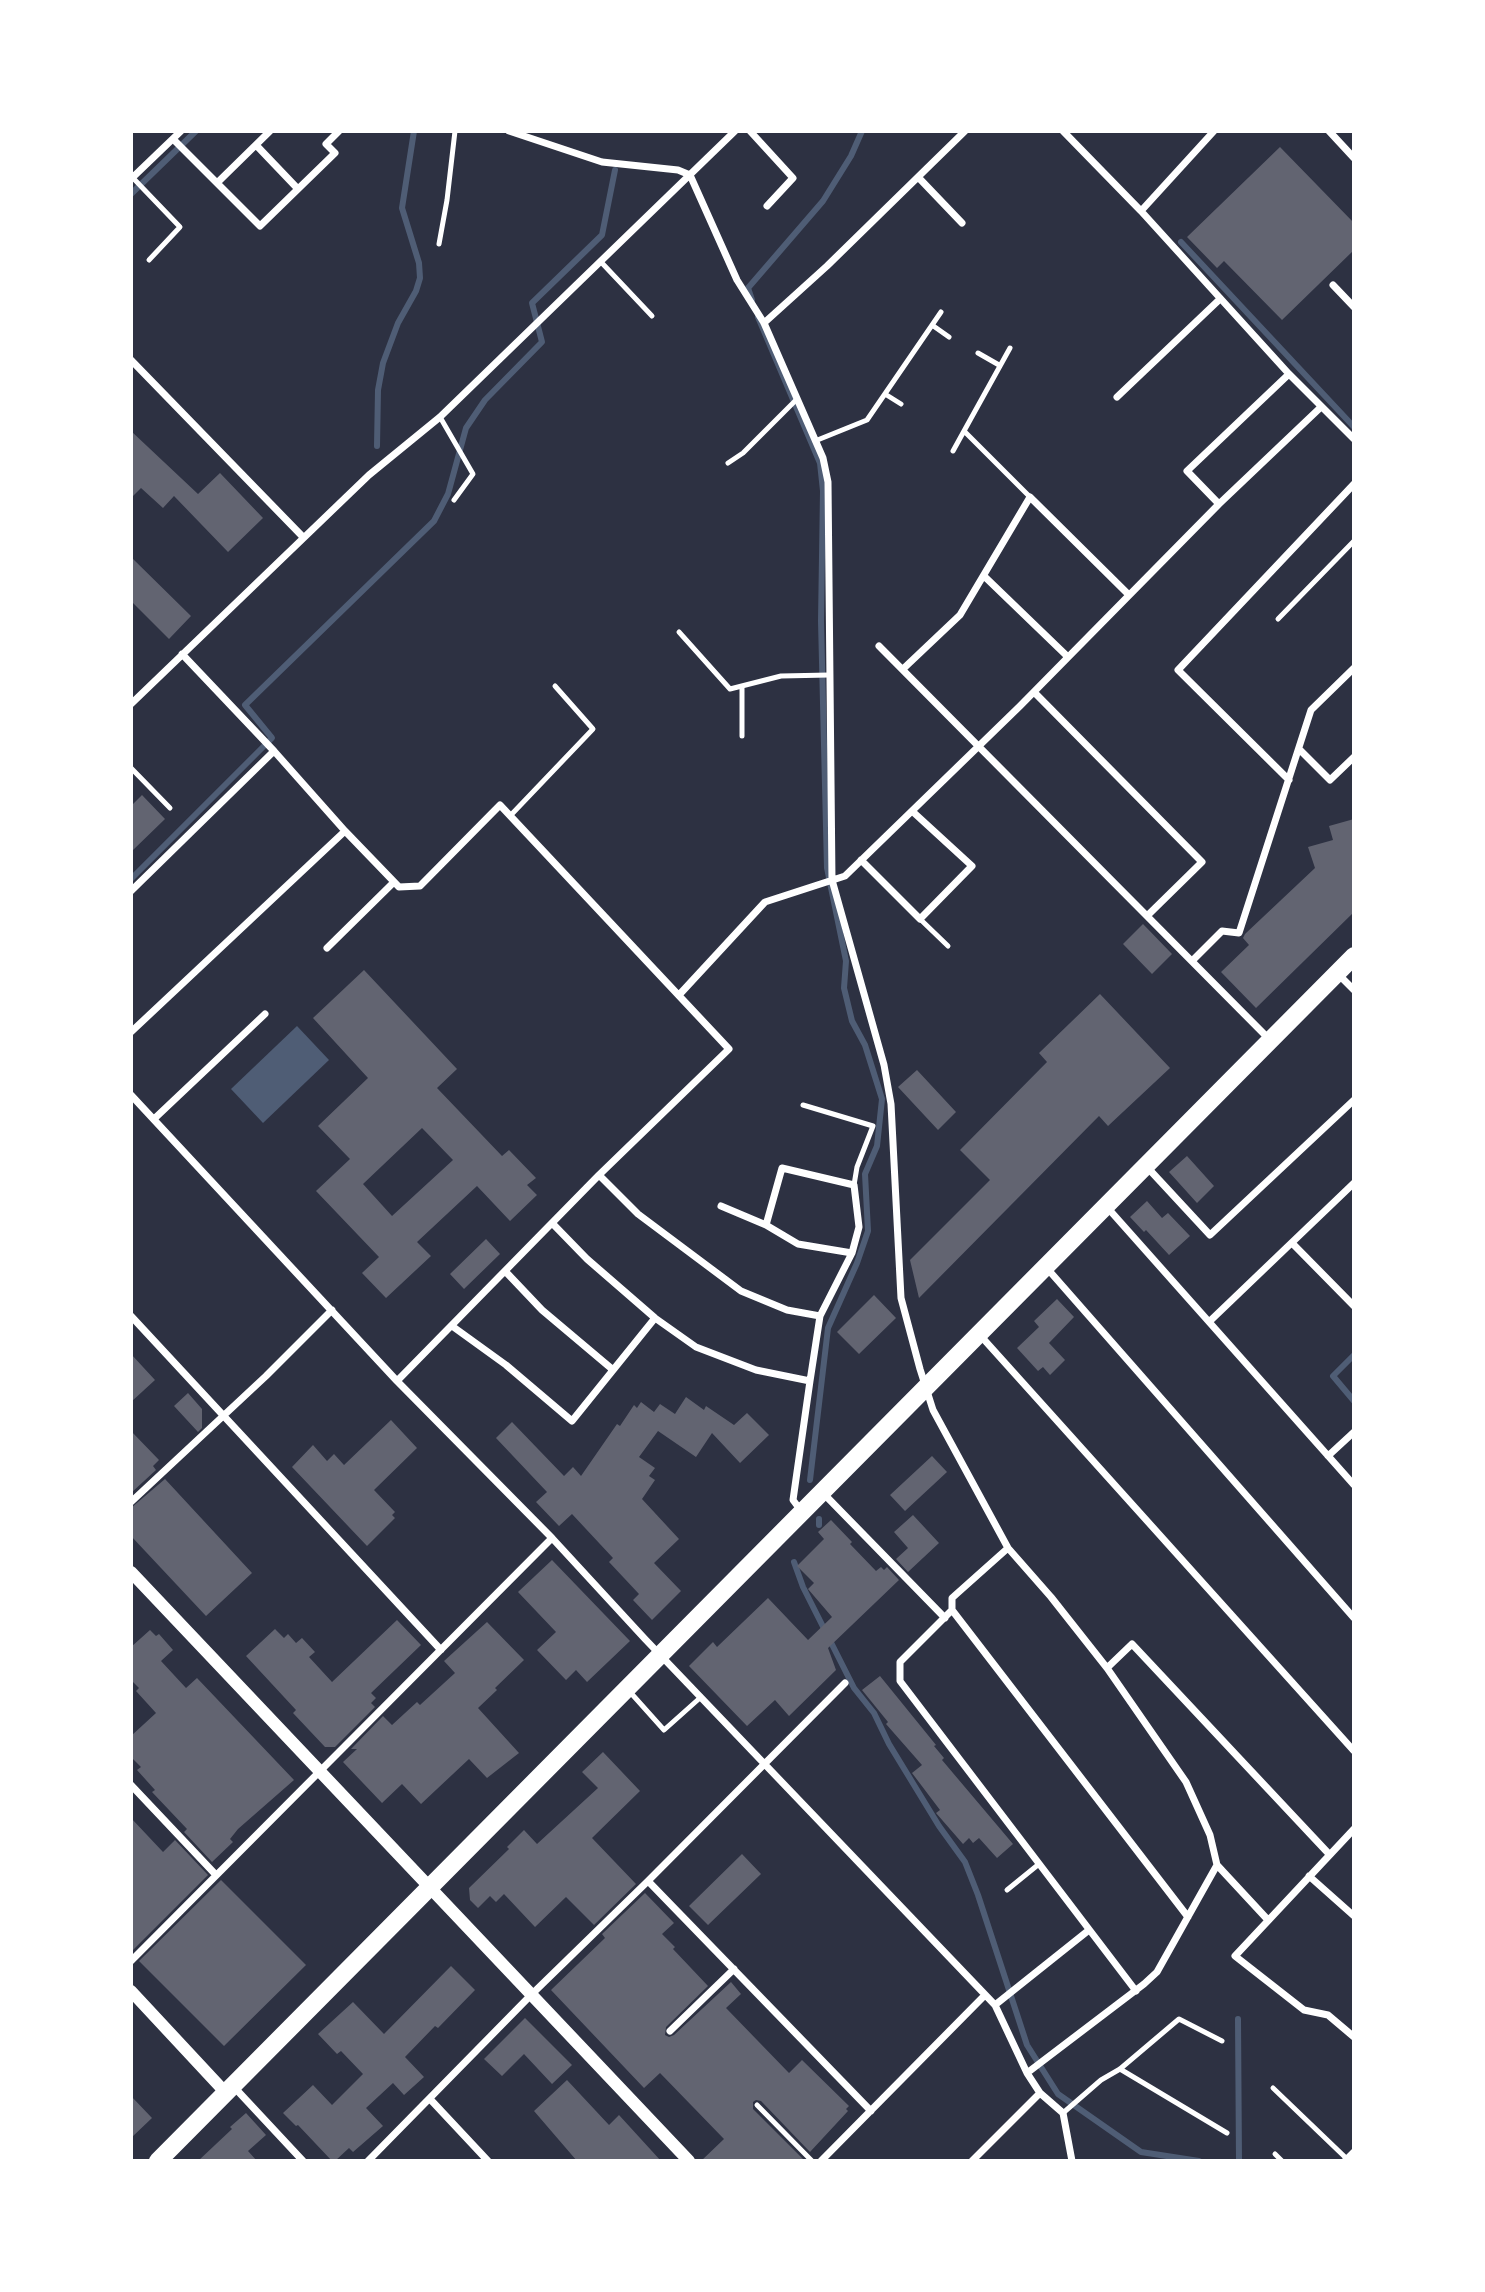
<!DOCTYPE html>
<style>
body{margin:0}
#map{position:relative;width:1485px;height:2292px;overflow:hidden;background:#2d3142;font-family:Overpass,sans-serif}
canvas{display:block}
.frame{position:absolute;inset:0;border:133px solid #fff;pointer-events:none}
</style>
<div id="map">
<canvas width="1485" height="2292"></canvas>
<div class="frame"></div>
</div>
<script>
const ctx = document.querySelector('canvas').getContext('2d');
ctx.lineJoin = 'round';
function fillPath(path, color) {
  ctx.fillStyle = color;
  ctx.fill(path, 'evenodd');
}
function shape(rows) {
  const path = new Path2D();
  for (const r of rows) {
    path.moveTo(r[0], r[1]);
    for (let i = 2; i < r.length; i += 2) path.lineTo(r[i], r[i + 1]);
  }
  return path;
}
function stroke(path, color, width, dash) {
  ctx.strokeStyle = color;
  ctx.lineWidth = width;
  ctx.lineCap = dash ? 'butt' : 'round';
  ctx.setLineDash(dash || []);
  ctx.stroke(path);
}
const water = shape([
 [297,1026,329,1060,263,1123,231,1089]
]);
const stream = shape([
 [131,194,196,131],
 [1181,242,1354,427],
 [752,300,748,288,823,201,851,156,862,131],
 [758,317,820,463,823,491,821,621,827,868,846,961,844,988,852,1021,865,1045,882,1099,877,1146,865,1174,868,1231,857,1263,828,1328,810,1480],
 [377,446,378,390,383,363,398,323,416,291,420,278,419,263,402,208,414,131],
 [131,879,272,738,245,705,434,521,448,494,466,428,485,400,542,342,532,303,602,235,615,170],
 [1354,1355,1333,1376,1354,1401],
 [819,1525,819,1519],
 [794,1562,803,1587,854,1688,874,1713,889,1744,939,1826,965,1862,978,1895,1027,2045,1058,2094,1141,2152,1199,2161],
 [1238,2019,1239,2161]
]);
const building = shape([
 [1280,147,1354,223,1354,250,1282,320,1224,261,1217,268,1187,237],
 [131,431,198,494,220,473,263,518,228,552,174,496,163,508,141,488,131,498],
 [131,557,191,616,169,639,131,601],
 [142,795,165,819,131,852,131,806],
 [1354,819,1354,912,1256,1008,1221,972,1249,945,1243,938,1245,934,1315,868,1308,847,1333,840,1329,826],
 [1143,924,1172,954,1152,974,1123,944],
 [364,970,457,1069,437,1088,502,1156,509,1150,536,1178,527,1185,537,1195,510,1221,477,1186,417,1242,431,1256,386,1298,362,1273,379,1257,316,1191,350,1159,318,1126,368,1078,313,1018],
 [422,1128,453,1160,392,1216,363,1184],
 [1100,994,1170,1068,1108,1126,1099,1116,919,1298,910,1260,990,1180,960,1150,1047,1062,1039,1053],
 [917,1070,956,1112,938,1130,898,1087],
 [1187,1156,1214,1186,1197,1203,1169,1172],
 [1147,1201,1162,1218,1168,1213,1190,1236,1169,1255,1146,1230,1144,1232,1130,1217],
 [486,1239,500,1254,464,1289,450,1274],
 [874,1295,896,1318,859,1354,837,1332],
 [1057,1299,1074,1317,1049,1343,1065,1360,1050,1375,1043,1367,1038,1371,1017,1348,1039,1327,1034,1321],
 [131,1354,155,1380,131,1402],
 [188,1393,202,1409,202,1428,198,1432,174,1406],
 [686,1397,704,1410,706,1406,734,1425,747,1413,769,1435,740,1463,712,1433,696,1457,658,1431,639,1457,655,1468,649,1476,655,1480,642,1499,679,1539,654,1563,681,1591,652,1620,633,1600,639,1594,609,1562,613,1558,572,1514,559,1526,536,1502,547,1492,496,1438,512,1422,564,1476,573,1467,581,1476,617,1424,620,1426,634,1405,637,1408,641,1402,654,1412,660,1404,675,1414],
 [391,1420,417,1448,374,1490,395,1512,392,1515,395,1518,367,1546,292,1467,313,1445,327,1461,334,1454,344,1465],
 [131,1431,159,1460,153,1466,156,1470,131,1493],
 [932,1456,947,1472,905,1511,890,1495],
 [165,1479,252,1573,206,1616,131,1536,131,1508],
 [913,1515,939,1543,908,1572,896,1559,908,1548,894,1532],
 [831,1520,852,1542,850,1544,876,1571,881,1567,884,1570,887,1567,899,1580,828,1648,836,1670,789,1716,775,1700,747,1726,689,1666,713,1642,717,1647,768,1598,808,1640,832,1617,808,1589,814,1583,797,1566,824,1539,818,1532],
 [552,1560,630,1641,587,1682,576,1670,566,1680,537,1650,556,1632,518,1592],
 [397,1620,421,1645,371,1693,376,1698,371,1703,375,1707,335,1747,325,1747,293,1713,296,1710,246,1656,275,1629,284,1638,288,1634,296,1643,302,1638,315,1652,309,1657,332,1682],
 [487,1622,524,1660,495,1688,497,1690,478,1708,519,1753,487,1778,469,1759,421,1804,402,1784,382,1803,343,1762,357,1749,351,1749,383,1716,392,1725,417,1702,420,1705,455,1673,444,1661],
 [150,1630,156,1636,159,1634,173,1650,161,1661,186,1688,197,1678,294,1780,238,1829,230,1839,233,1842,212,1862,184,1832,187,1829,152,1792,155,1790,137,1770,141,1767,131,1757,131,1736,156,1713,136,1691,139,1688,131,1680,131,1647],
 [880,1676,936,1745,934,1746,944,1758,942,1760,1013,1844,997,1858,979,1838,973,1843,969,1838,963,1844,936,1813,940,1810,912,1773,922,1765,886,1724,888,1722,862,1690],
 [603,1752,640,1791,592,1838,636,1884,594,1925,566,1897,535,1927,504,1894,496,1902,490,1896,478,1908,470,1900,469,1888,509,1849,507,1847,524,1830,537,1844,598,1788,582,1772],
 [131,1818,163,1852,175,1840,208,1875,131,1952],
 [742,1854,761,1874,708,1925,689,1906],
 [221,1880,306,1965,224,2046,139,1961],
 [645,1893,674,1923,662,1934,675,1947,673,1949,708,1986,666,2027,665,2035,669,2037,674,2035,731,1982,741,1994,726,2008,789,2073,802,2060,849,2106,846,2109,848,2111,810,2152,761,2101,756,2100,753,2102,753,2109,803,2159,801,2161,701,2161,724,2139,660,2073,644,2088,551,1990,605,1938,602,1934],
 [451,1966,475,1990,438,2028,435,2026,405,2057,424,2077,404,2095,393,2083,366,2108,383,2126,353,2152,349,2148,335,2161,332,2161,298,2125,296,2126,283,2113,313,2085,332,2105,363,2074,341,2051,337,2054,318,2034,353,2002,384,2034],
 [525,2018,572,2065,552,2084,524,2054,502,2076,484,2059],
 [567,2080,609,2125,619,2115,661,2161,577,2161,534,2111],
 [131,2096,152,2118,131,2138],
 [246,2113,266,2135,248,2151,257,2161,198,2161,232,2129,230,2127]
]);
const service = shape([
 [133,178,180,227,149,260],
 [439,244,447,200,455,131],
 [601,262,652,316],
 [932,325,949,337],
 [1010,348,964,431,1030,497],
 [978,353,999,365],
 [885,394,901,404],
 [440,417,473,474,454,500],
 [815,441,867,420,941,312],
 [953,451,964,431],
 [728,463,743,453,797,399],
 [1278,619,1354,541],
 [679,632,730,689,781,676,829,675],
 [742,736,742,686],
 [131,768,170,808],
 [510,816,593,729,555,686],
 [920,919,948,946],
 [803,1105,873,1126,857,1167,854,1185],
 [630,1692,664,1730,701,1697],
 [1007,1890,1039,1864],
 [1120,2069,1227,2133],
 [1273,2088,1347,2159],
 [757,2105,812,2161],
 [1063,2113,1101,2080,1120,2069,1179,2019,1222,2041],
 [1275,2154,1282,2161]
]);
const minor = shape([
 [509,131,602,162,678,170,690,175,737,280,764,323,823,458,828,482,832,880,884,1065,891,1104,901,1298,920,1369,933,1410,1008,1548,1051,1597,1107,1668,1186,1782,1210,1835,1217,1865,1157,1972,1144,1984,1027,2073],
 [750,131,793,178,767,206],
 [1063,131,1141,211,1289,374,1354,439],
 [1329,131,1354,158],
 [173,139,260,226,335,153,326,144,339,131],
 [256,145,298,189],
 [918,177,962,223],
 [131,179,181,131],
 [217,183,270,131],
 [1141,211,1214,131],
 [1333,285,1354,307],
 [764,323,827,266,965,131],
 [131,360,303,537],
 [1117,397,1220,299],
 [1219,504,1187,471,1289,374],
 [984,576,1068,657],
 [879,646,1270,1040],
 [903,669,960,615,1030,497,1129,595],
 [1034,692,1202,862,1147,916],
 [131,704,369,475,440,417,735,131],
 [1299,749,1330,780,1354,757],
 [1289,780,1178,670,1354,484],
 [345,831,399,887,420,886,500,805,729,1049,599,1175,397,1381],
 [861,860,920,919,972,866,912,811],
 [131,891,274,751],
 [327,948,394,882],
 [1192,961,1222,931,1239,933,1311,710,1354,668],
 [1337,973,1354,990],
 [679,995,765,902,845,876,1020,706,1219,504,1321,407],
 [131,1032,345,831,274,751,182,654],
 [131,1095,397,1381,552,1538,645,1639,995,2005,1027,2073,1040,2093,1063,2113,1072,2161],
 [154,1119,265,1014],
 [1147,1167,1210,1235,1354,1100],
 [599,1175,638,1214,741,1291,787,1310,820,1316],
 [721,1206,766,1225,798,1244,852,1253],
 [1106,1206,1354,1485],
 [552,1223,587,1259,655,1318,696,1347,756,1370,810,1381],
 [766,1225,782,1168,854,1185,859,1227,852,1253,820,1316,810,1381,793,1500,802,1512],
 [1292,1243,1354,1306],
 [1045,1266,1354,1618],
 [505,1271,542,1310,612,1369],
 [131,1316,441,1650],
 [1210,1321,1354,1183],
 [452,1326,506,1365,572,1421,655,1318],
 [979,1334,1354,1751],
 [1328,1456,1354,1432],
 [823,1493,945,1618],
 [131,1502,266,1376,332,1310],
 [952,1610,952,1598,1008,1548],
 [1107,1668,1132,1644,1329,1854],
 [131,1785,216,1875],
 [1354,1829,1235,1956,1304,2010,1328,2015,1354,2037],
 [1217,1865,1268,1920],
 [1309,1876,1354,1916],
 [648,1881,871,2111],
 [131,1961,552,1538],
 [1136,1991,900,1681,900,1662,952,1610,1188,1917],
 [995,2005,1089,1930],
 [670,2031,734,1969],
 [234,2087,303,2161],
 [430,2099,488,2161],
 [368,2161,531,1995,648,1881,845,1683],
 [821,2161,985,1995],
 [972,2161,1040,2093],
 [1345,2161,1354,2152]
]);
const tertiary = shape([
 [131,1572,689,2161],
 [131,1991,225,2092]
]);
const primary = shape([
 [158,2161,1354,956]
]);
fillPath(water, '#4f5d75');
stroke(stream, '#4f5d75', 6);
fillPath(building, '#626471');
stroke(service, '#fff', 5);
stroke(minor, '#fff', 7);
stroke(tertiary, '#fff', 12);
stroke(primary, '#fff', 18);
</script>
